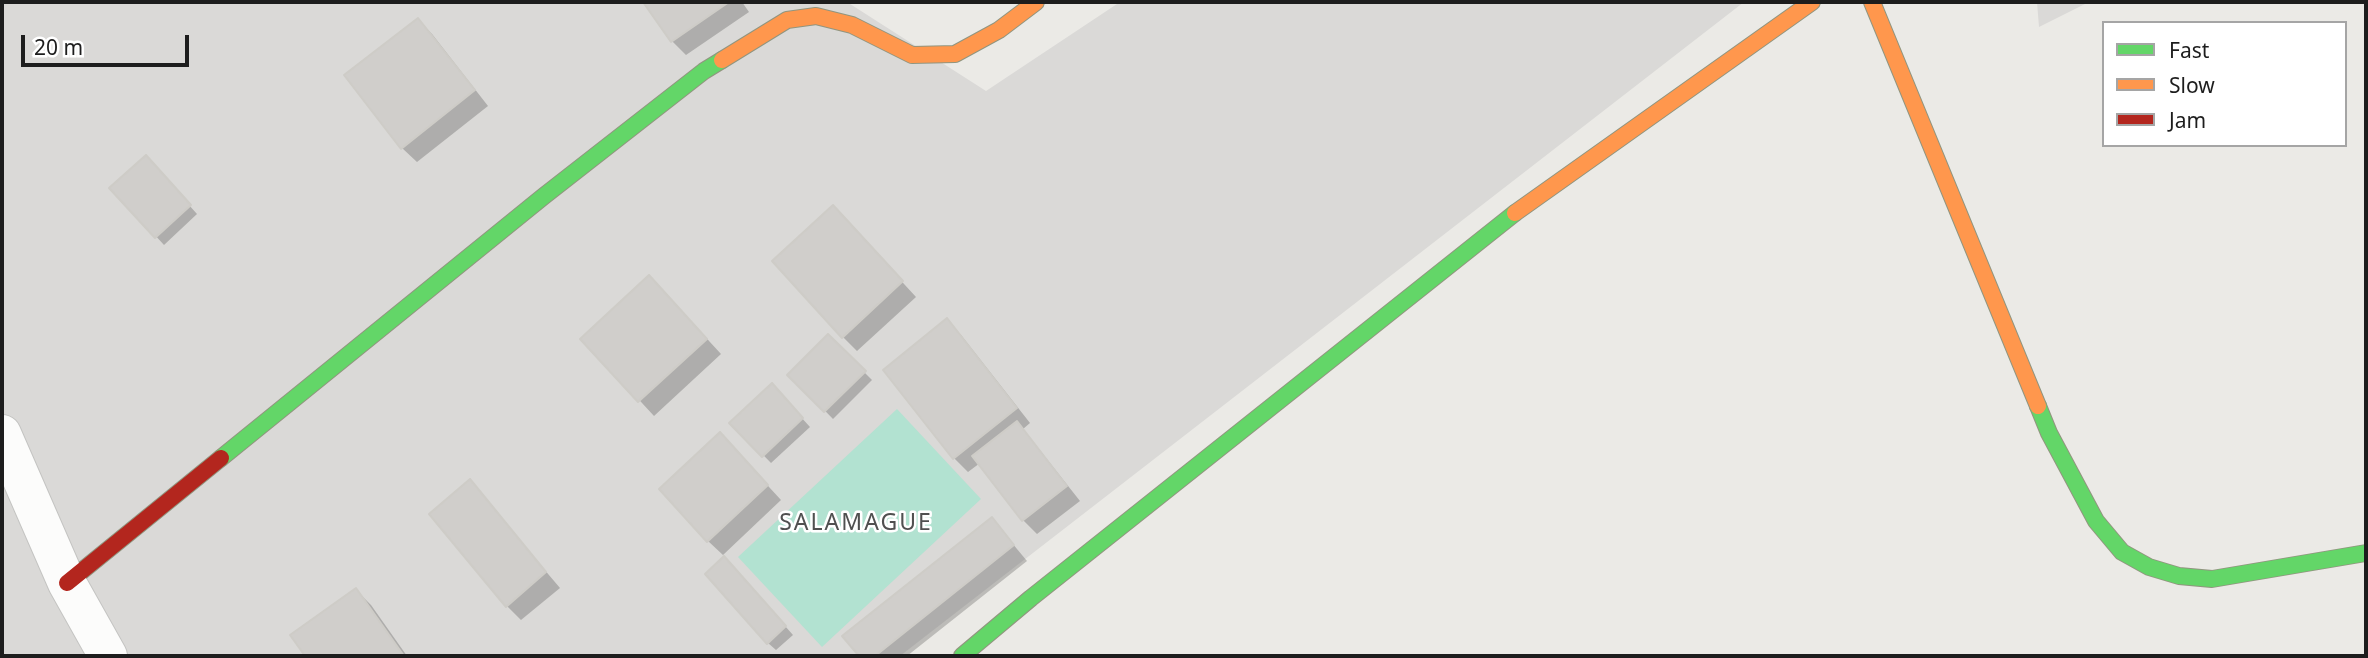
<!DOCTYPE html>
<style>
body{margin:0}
#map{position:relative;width:2368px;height:658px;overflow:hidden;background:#ebeae6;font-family:"Noto Sans",sans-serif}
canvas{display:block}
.frame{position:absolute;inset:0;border:4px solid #1d1d1d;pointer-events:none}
.legend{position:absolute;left:2102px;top:21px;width:245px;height:126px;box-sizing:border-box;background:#fff;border:2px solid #a5a5a5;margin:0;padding:9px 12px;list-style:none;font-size:21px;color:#1d1d1d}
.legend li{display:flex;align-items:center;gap:14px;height:35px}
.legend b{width:35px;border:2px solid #a5a5a5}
.scale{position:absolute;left:21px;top:35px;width:168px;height:32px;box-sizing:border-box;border:4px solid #1d1d1d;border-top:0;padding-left:9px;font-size:21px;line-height:24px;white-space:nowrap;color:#1d1d1d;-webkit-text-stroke:5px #fff;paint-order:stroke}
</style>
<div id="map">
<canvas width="2368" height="658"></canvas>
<div class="frame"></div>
<ul class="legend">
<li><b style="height:9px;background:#63d668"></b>Fast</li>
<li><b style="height:9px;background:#ff974d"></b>Slow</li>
<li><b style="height:9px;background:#b3261e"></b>Jam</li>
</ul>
<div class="scale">20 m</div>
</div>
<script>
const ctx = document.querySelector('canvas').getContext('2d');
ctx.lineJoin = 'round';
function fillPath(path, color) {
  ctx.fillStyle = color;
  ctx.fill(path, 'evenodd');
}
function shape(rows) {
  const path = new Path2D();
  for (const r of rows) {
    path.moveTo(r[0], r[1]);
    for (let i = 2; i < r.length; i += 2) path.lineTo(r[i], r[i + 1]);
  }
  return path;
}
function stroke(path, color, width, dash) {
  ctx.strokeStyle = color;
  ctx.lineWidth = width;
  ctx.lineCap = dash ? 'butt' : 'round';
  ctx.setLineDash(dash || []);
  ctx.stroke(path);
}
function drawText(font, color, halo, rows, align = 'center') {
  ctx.font = font + ' "Noto Sans",sans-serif';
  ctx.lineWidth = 5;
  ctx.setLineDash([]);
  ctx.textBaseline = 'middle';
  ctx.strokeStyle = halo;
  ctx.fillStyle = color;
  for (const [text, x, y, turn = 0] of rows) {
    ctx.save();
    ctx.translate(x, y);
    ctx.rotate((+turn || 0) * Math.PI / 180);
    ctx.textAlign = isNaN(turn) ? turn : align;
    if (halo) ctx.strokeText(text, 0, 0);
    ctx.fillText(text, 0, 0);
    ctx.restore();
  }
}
const residential = shape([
 [2,2,847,2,986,91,1120,2,1744,2,900,656,2,656],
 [2037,2,2089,2,2039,27]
]);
const pitch = shape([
 [897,409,981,499,822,647,738,557]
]);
const shadow = shape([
 [645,2,742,2,749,12,686,55,672,41],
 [418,20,432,34,488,106,417,162,402,148],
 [153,165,197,214,164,245,112,188],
 [847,222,916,297,857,351,843,337],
 [664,292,721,354,654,416,583,339],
 [947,321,961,335,1030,423,1023,429,1080,501,1037,534,1023,520,980,463,968,472,954,458],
 [828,336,872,380,833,419,790,375],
 [779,393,810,427,771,463,732,423],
 [734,449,781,500,723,555,708,541],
 [470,482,560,588,521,620,507,606],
 [992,519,1027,561,907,656,861,656,845,636],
 [732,566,793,635,776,650,768,643],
 [356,590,371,605,407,656,308,656,293,635]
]);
const building = shape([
 [643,2,729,2,671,42,643,2],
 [418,18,475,90,401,149,344,75,418,18],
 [146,155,191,205,155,238,109,188,146,155],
 [833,205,903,281,842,338,772,261,833,205],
 [649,275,707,339,638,402,580,339,649,275],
 [947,318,1017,408,953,459,883,370,947,318],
 [828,334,866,371,824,412,787,375,828,334],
 [772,383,803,418,762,457,729,423,772,383],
 [1017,421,1067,486,1022,521,972,456,1017,421],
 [720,432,768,485,707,542,659,489,720,432],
 [470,479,546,572,506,607,429,514,470,479],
 [992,517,1014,545,875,656,859,656,842,636,992,517],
 [724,556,786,626,767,644,705,574,724,556],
 [356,588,404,656,305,656,290,635,356,588]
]);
const street = shape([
 [2,434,67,583,108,656]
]);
const fast = shape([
 [2038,406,2049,433,2096,521,2122,552,2149,567,2179,576,2212,579,2366,553],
 [221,458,544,196,704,71,722,60],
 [962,656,1031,598,1515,213]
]);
const slow = shape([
 [1872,2,2038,406],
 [722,60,787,20,816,16,852,25,912,55,955,54,999,30,1036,2],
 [1515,213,1812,2]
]);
const jam = shape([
 [67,583,221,458]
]);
const quarterNames = [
 ["SALAMAGUE",856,523]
];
fillPath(residential, '#dad9d7');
fillPath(pitch, '#b2e2d1');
fillPath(shadow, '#0003');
fillPath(building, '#d0cecb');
stroke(building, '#ceccc7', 2);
stroke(street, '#c4c4c2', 40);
stroke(fast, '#91957f', 18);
stroke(slow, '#91957f', 18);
stroke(jam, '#91957f', 18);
stroke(street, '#fcfcfb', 38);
stroke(fast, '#63d668', 16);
stroke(slow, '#ff974d', 16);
stroke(jam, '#b3261e', 16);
ctx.letterSpacing = '2px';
drawText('23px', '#505050', '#fff', quarterNames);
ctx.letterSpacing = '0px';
</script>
